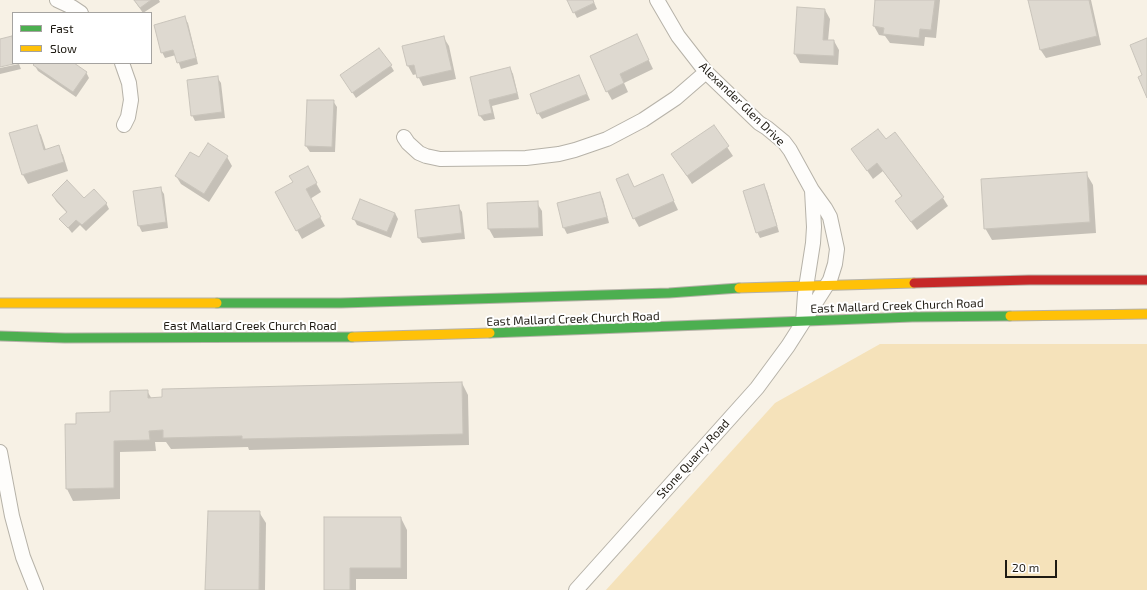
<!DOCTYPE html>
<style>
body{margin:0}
#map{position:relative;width:1147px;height:590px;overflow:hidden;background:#f7f1e5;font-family:"Exo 2",sans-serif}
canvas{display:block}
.legend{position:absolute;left:12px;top:12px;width:140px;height:52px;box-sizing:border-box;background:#fff;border:1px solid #a5a3a0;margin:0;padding:5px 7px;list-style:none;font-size:12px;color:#1e1a12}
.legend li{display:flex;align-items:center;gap:8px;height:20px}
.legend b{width:20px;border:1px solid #a5a3a0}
.scale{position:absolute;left:1005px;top:560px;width:52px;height:18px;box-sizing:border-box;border:2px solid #1e1a12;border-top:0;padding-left:5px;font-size:12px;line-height:14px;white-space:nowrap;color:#1e1a12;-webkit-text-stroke:3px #fff;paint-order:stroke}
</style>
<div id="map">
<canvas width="1147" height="590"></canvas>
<ul class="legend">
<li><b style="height:5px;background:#4caf50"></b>Fast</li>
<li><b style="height:5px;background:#ffc107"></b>Slow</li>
</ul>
<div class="scale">20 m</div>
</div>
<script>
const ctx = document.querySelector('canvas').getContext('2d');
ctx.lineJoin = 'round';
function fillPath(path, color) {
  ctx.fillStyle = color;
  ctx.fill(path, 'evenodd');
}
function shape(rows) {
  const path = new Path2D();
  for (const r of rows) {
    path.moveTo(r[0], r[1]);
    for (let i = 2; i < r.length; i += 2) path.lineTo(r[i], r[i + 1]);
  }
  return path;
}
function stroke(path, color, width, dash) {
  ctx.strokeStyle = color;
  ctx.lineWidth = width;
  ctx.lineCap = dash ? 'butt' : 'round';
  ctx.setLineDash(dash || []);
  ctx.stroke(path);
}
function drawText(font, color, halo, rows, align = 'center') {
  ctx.font = font + ' "Exo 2",sans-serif';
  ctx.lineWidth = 4;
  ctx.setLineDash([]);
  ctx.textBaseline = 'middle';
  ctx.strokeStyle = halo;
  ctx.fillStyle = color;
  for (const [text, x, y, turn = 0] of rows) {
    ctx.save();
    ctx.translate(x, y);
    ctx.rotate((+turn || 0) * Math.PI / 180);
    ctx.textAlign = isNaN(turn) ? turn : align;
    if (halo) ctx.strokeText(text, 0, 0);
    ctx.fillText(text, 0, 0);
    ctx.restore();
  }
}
const green = shape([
 [880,344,1147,344,1147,590,606,590,775,403]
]);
const shadow = shape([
 [134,0,159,0,160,2,143,13],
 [568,0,593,0,597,9,577,18],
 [876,0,940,0,936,38,925,37,924,46,890,43,885,36,879,35,874,26],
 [1029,0,1091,0,1101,45,1046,58,1040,49],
 [798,9,825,10,830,19,828,41,834,41,839,50,838,65,800,63,795,54],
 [184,18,188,23,198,64,181,69,176,55,165,58,162,52],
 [444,38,449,46,456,79,423,86,417,74,413,75,408,66,404,47],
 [641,44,653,69,624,83,628,92,612,100,607,91],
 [36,63,72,63,86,72,89,78,76,97,38,71,35,66],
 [19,64,21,69,0,74,0,68],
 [391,66,394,71,356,98,345,81],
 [510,68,513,74,519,99,492,106,495,119,484,121,480,116,471,78],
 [579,76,590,100,542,119,538,113],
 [217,77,221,83,225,118,195,121,192,115],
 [333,101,337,107,335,152,310,152,306,146],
 [36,126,41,135,46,150,58,147,63,155,68,171,28,184,23,175,10,134],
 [713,126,733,156,692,184,673,155],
 [886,141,943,198,948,206,917,230,902,210,902,197,883,171,873,179,852,149],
 [227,157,232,166,209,202,181,184,176,176],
 [307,167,321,192,310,199,325,226,302,239,276,193,294,183],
 [1086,173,1093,185,1096,233,992,240,985,228],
 [628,175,634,188,662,176,678,210,639,227,634,218],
 [763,185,767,191,779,232,760,238,757,232],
 [160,188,164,194,168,228,142,232,139,226,134,192],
 [600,193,603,199,609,223,567,234,564,228,558,204],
 [53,195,106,203,109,209,86,231,80,225,72,233,61,219,67,213,56,201],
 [537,203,542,211,543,236,494,238,489,229,488,204],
 [458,206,462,212,465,239,422,243,419,238],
 [395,213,398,219,391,238,357,225,354,219],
 [462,383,468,395,469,445,249,450,248,447,171,449,166,442,155,442,156,451,120,452,120,499,73,501,67,489,66,425,77,425,111,413,147,391,152,399],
 [259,512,266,523,265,590,206,590],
 [401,518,407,530,407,579,356,579,356,590,325,590]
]);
const building = shape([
 [134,0,151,0,140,8,134,0],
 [567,0,593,0,594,3,573,13,567,0],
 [875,0,935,0,931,30,920,29,919,38,883,34,884,28,873,26,875,0],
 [1028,0,1089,0,1097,36,1040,50,1028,0],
 [797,7,825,9,823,40,834,40,834,56,794,54,797,7],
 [185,16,196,58,177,63,173,50,161,53,154,25,185,16],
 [637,34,649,60,620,74,624,83,606,92,590,56,637,34],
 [12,36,13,42,13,63,18,63,0,67,0,39,12,36],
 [444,36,452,70,417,78,414,65,407,66,402,46,444,36],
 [1147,38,1147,98,1138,77,1142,75,1130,45,1147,38],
 [379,48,392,65,352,93,340,75,379,48],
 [35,63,74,63,87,72,73,92,33,65,35,63],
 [510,67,517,93,489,100,492,113,479,116,470,77,510,67],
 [579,75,587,94,537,114,530,94,579,75],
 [218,76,222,112,191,116,187,80,218,76],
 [307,100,334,100,332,147,305,146,307,100],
 [37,125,44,150,59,145,64,162,22,175,9,133,37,125],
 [714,125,729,146,687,176,671,154,714,125],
 [878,129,886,139,895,132,944,197,911,222,895,201,902,196,877,163,867,171,851,149,878,129],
 [208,143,228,156,204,194,175,176,190,152,199,157,208,143],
 [308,166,317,183,306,189,321,217,296,231,275,192,293,182,289,176,308,166],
 [1087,172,1090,222,984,229,981,179,1087,172],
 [628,174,634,187,663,174,674,201,633,219,616,179,628,174],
 [67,180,84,198,94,189,107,203,82,225,76,220,68,228,59,219,67,212,52,195,67,180],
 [764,184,777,226,756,233,743,191,764,184],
 [161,187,166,222,138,226,133,191,161,187],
 [600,192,607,217,563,228,557,203,600,192],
 [360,199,395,213,387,232,352,219,360,199],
 [538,201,539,228,488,229,487,203,538,201],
 [459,205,462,233,418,238,415,210,459,205],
 [462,382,463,434,242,439,242,436,163,438,163,430,149,431,150,440,114,441,114,488,66,489,65,424,76,424,76,413,110,412,110,391,148,390,148,398,162,397,162,389,462,382],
 [208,511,260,511,259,590,205,590,208,511],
 [324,517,401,517,401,568,350,568,350,590,324,590,324,517]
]);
const street = shape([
 [57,0,72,7,81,13],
 [657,0,678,36,706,72,759,123,767,128,784,142,790,150,812,190],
 [122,63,129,83,131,100,128,117,124,125],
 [404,137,408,143,419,153,426,156,440,159,526,158,559,154,575,150,607,139,643,120,676,98,706,72],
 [0,452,12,516,23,557,36,590],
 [576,590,757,388,788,346,830,280,835,264,837,249,830,217,825,208,812,190,814,227,813,243,805,294,803,322]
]);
const fast = shape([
 [217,303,341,303,669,293,739,288],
 [490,333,912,317,1010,316],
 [0,336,65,338,352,337]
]);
const slow = shape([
 [739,288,914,283],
 [0,303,217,303],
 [1010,316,1147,314],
 [352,337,490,333]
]);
const jam = shape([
 [914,283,1029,280,1147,280]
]);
const streetNames = [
 ["Alexander Glen Drive",742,104,44],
 ["East Mallard Creek Church Road",897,306,-2],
 ["East Mallard Creek Church Road",573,319,-2],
 ["East Mallard Creek Church Road",250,326],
 ["Stone Quarry Road",693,459,-48]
];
fillPath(green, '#f5e2ba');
fillPath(shadow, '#0003');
fillPath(building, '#ded9d0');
stroke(building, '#c9c4bb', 1);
stroke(street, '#b6b2a8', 16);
stroke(fast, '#b6b2a8', 11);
stroke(slow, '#b6b2a8', 11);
stroke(jam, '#b6b2a8', 11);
stroke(street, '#fefdfb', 14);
stroke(fast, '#4caf50', 9);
stroke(slow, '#ffc107', 9);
stroke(jam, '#c62828', 9);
drawText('12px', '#1e1a12', '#fff', streetNames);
</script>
